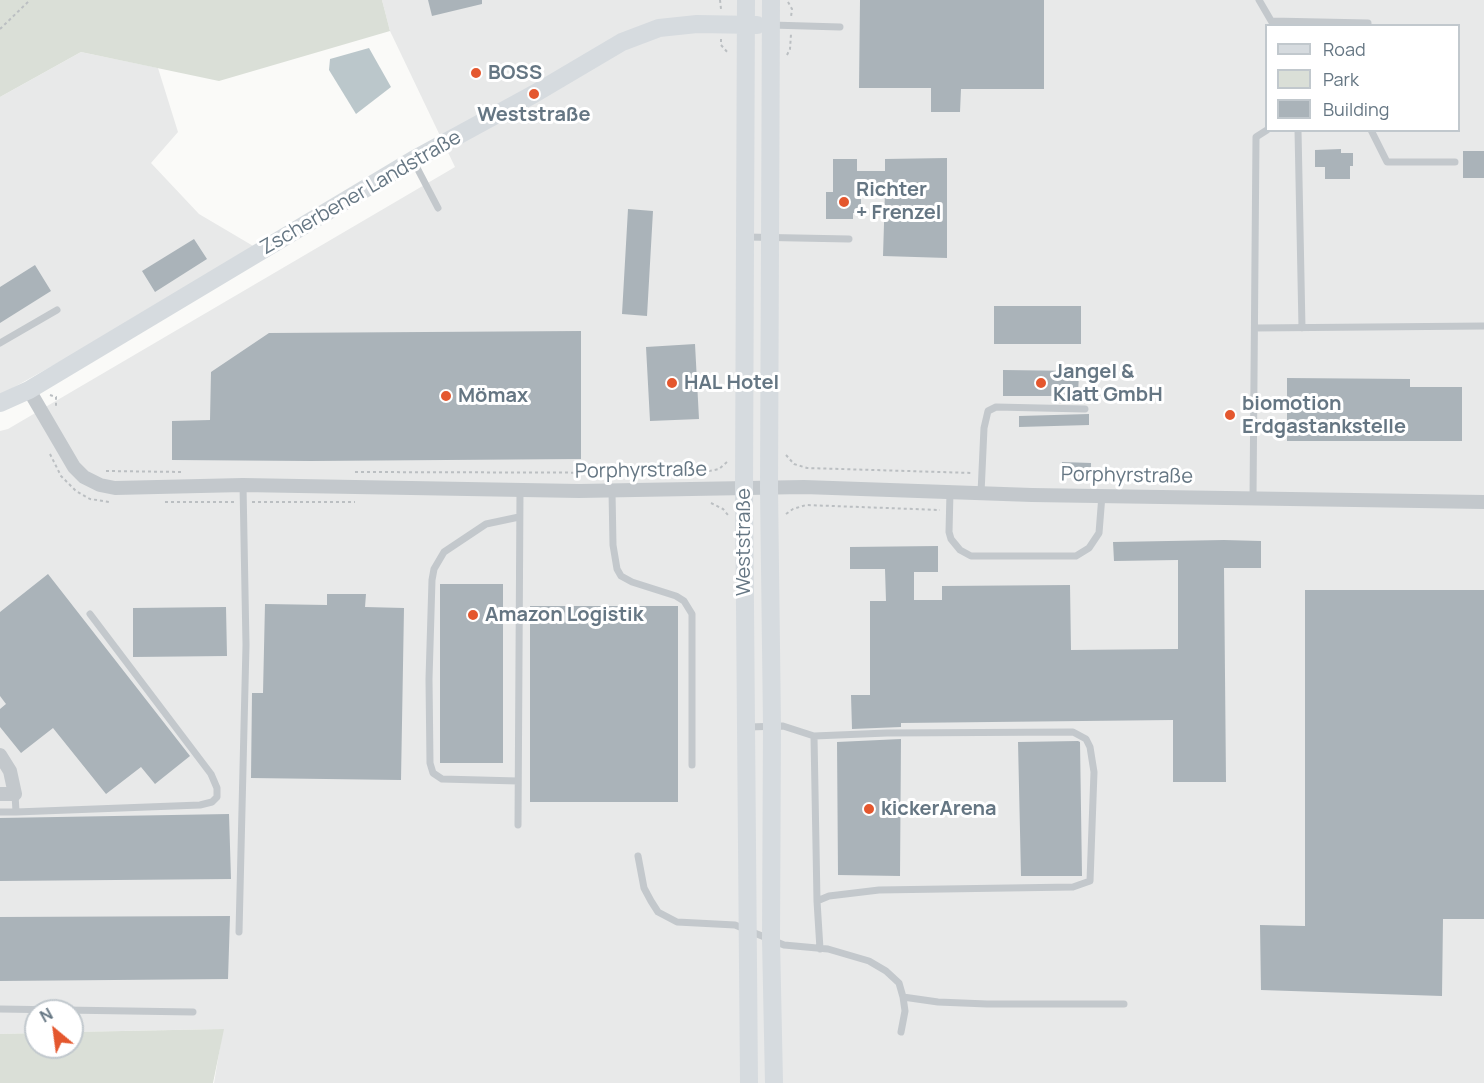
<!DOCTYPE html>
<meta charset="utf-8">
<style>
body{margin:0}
#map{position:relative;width:1484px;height:1083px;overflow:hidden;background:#fafaf8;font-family:Manrope,sans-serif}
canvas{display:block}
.legend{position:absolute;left:1265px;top:24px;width:195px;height:108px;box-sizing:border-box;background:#fff;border:2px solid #c1c8cd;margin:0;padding:8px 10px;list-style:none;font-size:18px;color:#657683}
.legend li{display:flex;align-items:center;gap:12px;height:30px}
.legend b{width:30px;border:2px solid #c1c8cd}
.north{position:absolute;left:24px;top:999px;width:60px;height:60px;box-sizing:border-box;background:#fff;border:2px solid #c1c8cd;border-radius:50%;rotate:331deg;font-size:16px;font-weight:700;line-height:24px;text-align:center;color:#657683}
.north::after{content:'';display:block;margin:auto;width:21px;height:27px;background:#e4572e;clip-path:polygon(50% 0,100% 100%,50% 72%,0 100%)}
</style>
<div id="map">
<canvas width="1484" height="1083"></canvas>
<ul class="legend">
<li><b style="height:8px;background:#d6dbdf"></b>Road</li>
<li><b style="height:16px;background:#dadfd7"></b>Park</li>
<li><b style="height:16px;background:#aab3b9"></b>Building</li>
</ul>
<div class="north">N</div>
</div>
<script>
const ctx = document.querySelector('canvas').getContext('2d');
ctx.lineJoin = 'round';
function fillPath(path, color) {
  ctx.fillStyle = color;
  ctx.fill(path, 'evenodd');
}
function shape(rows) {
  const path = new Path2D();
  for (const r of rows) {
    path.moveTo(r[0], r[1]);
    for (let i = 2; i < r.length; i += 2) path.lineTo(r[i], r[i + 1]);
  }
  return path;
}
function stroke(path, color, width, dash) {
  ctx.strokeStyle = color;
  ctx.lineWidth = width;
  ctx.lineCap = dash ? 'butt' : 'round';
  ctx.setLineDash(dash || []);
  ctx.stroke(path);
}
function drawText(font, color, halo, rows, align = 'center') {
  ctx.font = font + ' Manrope,sans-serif';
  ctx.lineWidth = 6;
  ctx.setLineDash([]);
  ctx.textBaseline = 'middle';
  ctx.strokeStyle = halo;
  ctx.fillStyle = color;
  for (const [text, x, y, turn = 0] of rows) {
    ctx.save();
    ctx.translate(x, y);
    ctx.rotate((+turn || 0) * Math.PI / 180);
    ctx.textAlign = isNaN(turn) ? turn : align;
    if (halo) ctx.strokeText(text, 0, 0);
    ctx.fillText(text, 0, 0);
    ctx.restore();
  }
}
const built = shape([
 [382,0,1484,0,1484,1083,214,1083,223,1029,72,1032,72,1011,36,1011,36,1033,0,1034,0,431,8,429,455,167,390,31],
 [1266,26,1458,26,1458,130,1266,130],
 [81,52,158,68,178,132,151,163,199,214,260,250,0,395,0,97]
]);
const green = shape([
 [0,0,382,0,390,31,219,81,81,52,0,97],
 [224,1029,213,1083,0,1083,0,1034,36,1033,36,1047,72,1047,72,1032]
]);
const water = shape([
 [369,48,391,87,356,114,329,70,330,59]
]);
const building = shape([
 [428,0,482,0,482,4,432,16],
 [860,0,1044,0,1044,89,961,89,960,112,931,112,931,88,859,88],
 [1341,149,1341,153,1353,153,1353,166,1350,166,1350,179,1325,179,1325,167,1315,167,1315,150],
 [1463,151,1484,151,1484,178,1463,178],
 [947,158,947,258,883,256,885,192,861,192,861,213,853,213,853,219,826,219,826,192,833,192,833,159,857,159,857,171,885,171,885,159],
 [628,209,653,211,647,316,622,314],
 [194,239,207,259,155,292,142,271],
 [35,265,51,291,0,323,0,287],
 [994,306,1081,306,1081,344,994,344],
 [581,331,581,459,311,461,172,460,172,421,210,420,211,372,269,333],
 [695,344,699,419,650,421,646,347],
 [1003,370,1079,371,1078,396,1003,396],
 [1287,378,1410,379,1410,387,1462,387,1462,441,1287,441],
 [1089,414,1089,425,1019,427,1019,416],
 [1062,462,1091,463,1091,477,1061,476],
 [1224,540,1261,541,1261,568,1224,568,1226,782,1173,782,1173,720,901,723,901,727,852,729,851,695,870,695,870,601,886,601,885,569,850,569,850,547,938,546,938,572,914,572,914,600,942,600,942,586,1070,585,1071,650,1178,649,1178,560,1114,561,1113,542],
 [48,574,190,756,155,784,141,767,106,794,53,728,21,753,0,727,0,709,6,704,0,696,0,612],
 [440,584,503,584,503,763,440,763],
 [1305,590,1484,590,1484,919,1443,919,1442,996,1261,990,1260,925,1305,926],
 [327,594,366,594,365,607,404,608,401,780,251,778,252,693,263,693,265,604,327,605],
 [530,606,678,606,678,802,530,802],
 [226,607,227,656,133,657,133,608],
 [901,739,900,876,838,875,837,742],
 [1078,741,1080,742,1082,876,1021,876,1018,742],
 [229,814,231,879,0,881,0,818],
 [230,916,228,979,0,981,0,917]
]);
const path = shape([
 [720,0,721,9],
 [788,2,792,9,791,17],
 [0,29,30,0],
 [721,39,721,45,729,54],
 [787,55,790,49,791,34],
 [50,395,56,397,56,408],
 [50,454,61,476,76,491,90,499,109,502],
 [786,455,794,464,807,468,973,473],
 [106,471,182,472],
 [355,472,700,473,719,469,727,462],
 [165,502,235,502],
 [252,502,355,502],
 [711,503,723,509,728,515],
 [786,514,793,509,806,505,940,510]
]);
const lane = shape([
 [1259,0,1273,24],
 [1272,21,1368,23,1368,26],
 [771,25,840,27],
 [1298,130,1302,328],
 [1371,130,1387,162,1455,162],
 [414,162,438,208],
 [746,237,849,239],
 [1255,328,1484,326],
 [0,343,57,310],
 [612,491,613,545,617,569,621,576,632,582,676,596,684,601,692,614,692,765],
 [950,492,949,532,951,539,960,550,971,556,1076,556,1089,548,1099,533,1102,495],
 [981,493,984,428,988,411,996,407,1085,409],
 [1253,498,1256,137,1267,130],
 [748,727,783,726,814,736,887,733,1073,732,1086,739,1090,747,1094,772,1090,881,1073,887,879,890,829,896,817,901,820,949],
 [814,736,817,901],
 [518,781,442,779,433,773,430,763,429,679,432,580,434,569,444,552,486,524,519,517],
 [15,794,16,812,200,805,212,802,217,797,217,788,211,774,90,614],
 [0,812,16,812],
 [518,825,520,491],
 [638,856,644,888,651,901,658,912,677,922,735,925,784,945,828,949,869,961,886,971,899,983,903,997,938,1002,987,1004,1124,1004],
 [239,932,246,645,243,485],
 [0,1009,193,1012],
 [901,1032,905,1011,903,997]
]);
const street = shape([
 [29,390,74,467,84,477,100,485,115,488,243,485,579,491,804,487,1032,495,1484,502],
 [0,755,10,771,15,794,0,794]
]);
const secondary = shape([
 [746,0,744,488,749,1083],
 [771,0,769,488,772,726,771,939,774,1083],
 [0,403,29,390,413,160,534,94,622,42,659,28,697,24,757,25]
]);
const markers = [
 [476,73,6,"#e4572e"],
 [534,94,6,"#e4572e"],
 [844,202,6,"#e4572e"],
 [672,383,6,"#e4572e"],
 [1041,383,6,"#e4572e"],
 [446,396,6,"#e4572e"],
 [1230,415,6,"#e4572e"],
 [473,615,6,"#e4572e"],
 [869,809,6,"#e4572e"]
];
const poiNames = [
 ["BOSS",488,73],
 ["Weststraße",534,115,"center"],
 ["Richter",856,190],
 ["+ Frenzel",856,213],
 ["Jangel &",1053,372],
 ["Klatt GmbH",1053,395],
 ["HAL Hotel",684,383],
 ["Mömax",458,396],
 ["biomotion",1242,404],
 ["Erdgastankstelle",1242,427],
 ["Amazon Logistik",485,615],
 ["kickerArena",881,809]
];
const streetNames = [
 ["Zscherbener Landstraße",361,193,-30],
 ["Porphyrstraße",641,471,-1],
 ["Porphyrstraße",1127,476,1],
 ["Weststraße",744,542,-90]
];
fillPath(built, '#e8e9e9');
fillPath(green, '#dadfd7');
fillPath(water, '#bbc7cb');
fillPath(building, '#aab3b9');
stroke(path, '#bbbfc2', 2, [3, 3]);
stroke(lane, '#c3c8cc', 7);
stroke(street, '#c3c8cc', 14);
stroke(secondary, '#d6dbdf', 18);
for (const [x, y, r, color] of markers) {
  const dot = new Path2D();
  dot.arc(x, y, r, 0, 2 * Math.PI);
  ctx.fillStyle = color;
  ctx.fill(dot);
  stroke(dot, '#fff', 2);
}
drawText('bold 20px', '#657683', '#fff', poiNames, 'left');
drawText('20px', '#657683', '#fff', streetNames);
</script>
